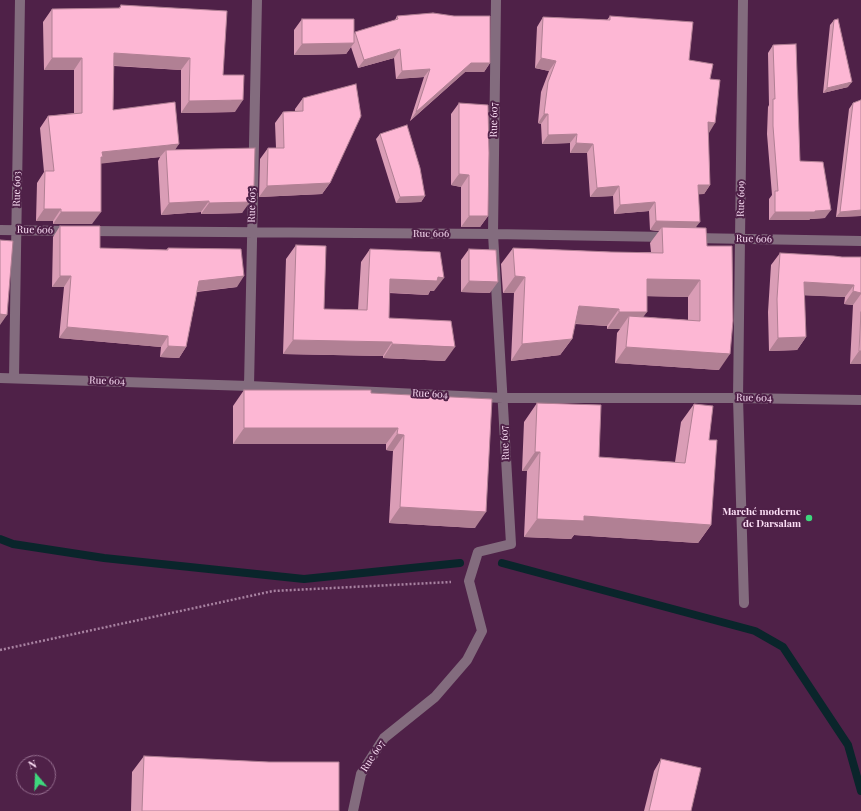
<!DOCTYPE html>
<meta charset="utf-8">
<style>
body{margin:0}
#map{position:relative;width:861px;height:811px;overflow:hidden;background:#4f2148;font-family:"Playfair Display",serif}
canvas{display:block}
.north{position:absolute;left:16px;top:755px;width:40px;height:40px;box-sizing:border-box;background:#4f2148;border:1px solid #946d8e;border-radius:50%;rotate:341deg;font-size:11px;font-weight:700;line-height:16px;text-align:center;color:#fcdff6}
.north::after{content:'';display:block;margin:auto;width:14px;height:18px;background:#3ed77d;clip-path:polygon(50% 0,100% 100%,50% 72%,0 100%)}
</style>
<div id="map">
<canvas width="861" height="811"></canvas>
<div class="north">N</div>
</div>
<script>
const ctx = document.querySelector('canvas').getContext('2d');
ctx.lineJoin = 'round';
function shape(rows) {
  const path = new Path2D();
  for (const r of rows) {
    path.moveTo(r[0], r[1]);
    for (let i = 2; i < r.length; i += 2) path.lineTo(r[i], r[i + 1]);
  }
  return path;
}
function stroke(path, color, width, dash) {
  ctx.strokeStyle = color;
  ctx.lineWidth = width;
  ctx.lineCap = dash ? 'butt' : 'round';
  ctx.setLineDash(dash || []);
  ctx.stroke(path);
}
function fillPath(path, color) {
  ctx.fillStyle = color;
  ctx.fill(path, 'evenodd');
}
function drawText(font, color, halo, rows, align = 'center') {
  ctx.font = font + ' "Playfair Display",serif';
  ctx.lineWidth = 4;
  ctx.setLineDash([]);
  ctx.textBaseline = 'middle';
  ctx.strokeStyle = halo;
  ctx.fillStyle = color;
  for (const [text, x, y, turn = 0] of rows) {
    ctx.save();
    ctx.translate(x, y);
    ctx.rotate((+turn || 0) * Math.PI / 180);
    ctx.textAlign = isNaN(turn) ? turn : align;
    if (halo) ctx.strokeText(text, 0, 0);
    ctx.fillText(text, 0, 0);
    ctx.restore();
  }
}
const stream = shape([
 [0,539,13,544,104,558,304,579,460,563],
 [502,563,755,631,783,647,848,745,861,791]
]);
const path = shape([
 [0,650,273,591,451,582]
]);
const minor = shape([
 [743,0,738,398,744,603],
 [0,230,71,231],
 [87,231,493,234,667,237],
 [693,238,861,241],
 [0,378,249,386,503,398,738,398,861,400],
 [14,378,20,0],
 [249,386,257,0],
 [353,811,361,774,384,738,435,697,467,660,482,631,469,581,478,552,511,544,493,234,496,0]
]);
const wall = shape([
 [121,5,223,75,235,112,181,113,181,70,114,66,113,110,175,150,254,186,250,192,242,213,201,214,201,212,161,215,158,161,160,157,101,163,92,224,53,224,53,221,36,221,37,183,44,172,40,128,48,116,74,113,74,70,44,70,43,22,52,9,118,9],
 [397,16,490,63,484,72,465,72,410,121,424,77,396,79,394,58,358,68,351,47,346,54,294,55,294,30,302,19,354,34,355,32,395,20],
 [610,16,689,60,710,79,708,133,710,185,704,194,699,194,696,227,707,246,719,370,615,363,617,333,620,329,607,329,607,326,575,324,572,339,560,355,511,361,514,293,503,293,501,264,513,248,611,252,651,252,650,243,659,231,650,230,649,211,614,214,613,196,590,197,587,153,570,153,570,143,542,144,541,124,538,123,541,92,549,71,535,68,537,27,543,17,607,20],
 [647,296,688,297,688,320,643,317],
 [834,20,848,87,823,93,830,25],
 [773,45,800,161,825,218,810,219,809,220,769,220,769,199,772,195,767,134,768,107,769,105,768,53],
 [303,98,330,183,322,194,259,197,260,159,268,148,276,148,275,123,283,112,295,111,295,109],
 [861,100,861,216,836,217,849,109,853,103],
 [459,103,488,216,480,227,461,227,461,187,451,185,451,114],
 [380,134,425,196,421,202,396,203,376,139],
 [60,226,100,248,166,250,168,248,237,287,197,292,186,347,179,358,160,357,161,347,59,338,64,287,52,287,53,237],
 [296,245,324,309,358,310,361,262,370,249,434,291,430,291,428,295,389,293,389,318,445,361,383,358,383,356,283,354,286,259],
 [469,249,490,293,461,292,461,260],
 [780,253,842,257,861,257,861,364,850,364,853,305,844,304,845,297,804,295,806,337,797,350,769,351,768,312,771,265],
 [244,390,371,393,492,399,475,528,389,523,393,451,386,450,386,444,233,444,233,406],
 [537,403,599,457,675,462,681,422,694,404,709,440,711,525,698,543,574,535,571,539,524,537,527,471,522,471,524,422],
 [144,756,339,811,131,811,132,772],
 [661,759,691,811,644,811,654,771]
]);
const shadedWall = shape([
 [354,43,346,54,294,55,302,44],
 [400,49,394,58,358,68,364,60],
 [114,53,190,58,181,70,105,65],
 [52,58,82,58,74,70,44,70],
 [541,58,556,61,549,71,535,68],
 [471,63,490,63,484,72,465,72,410,121,416,112],
 [430,69,424,77,396,79,402,71],
 [852,82,848,87,823,93,827,88],
 [243,100,235,112,181,113,189,101],
 [544,114,548,114,541,124,538,123],
 [708,122,715,123,709,133],
 [577,134,570,143,542,144,548,135],
 [576,143,593,144,587,153,570,153],
 [179,144,171,156,166,150,160,157,98,164,102,152],
 [459,174,469,175,461,187,451,185],
 [330,183,322,194,259,197,267,186],
 [698,185,710,185,704,194,692,195],
 [250,186,254,186,246,197],
 [619,186,613,196,590,197,597,188],
 [425,196,421,202,396,203,400,197],
 [209,201,201,212,161,215,169,203],
 [250,202,242,213,201,214,209,203],
 [655,202,649,211,614,214,620,205],
 [44,209,61,209,53,221,36,221],
 [831,210,825,218,810,219,809,220,769,220,775,212,815,211],
 [861,210,861,216,836,217,840,212],
 [61,212,101,212,92,224,53,224],
 [469,216,488,216,480,227,461,227],
 [656,221,700,222,693,231,662,227,659,231,650,230],
 [60,276,71,276,64,287,52,287],
 [244,276,237,287,192,292,199,281],
 [515,276,525,277,514,293,503,293],
 [438,277,444,278,434,291,430,291,428,295,380,292,390,279],
 [647,279,700,280,688,297,635,296],
 [469,281,498,282,490,293,461,292],
 [804,282,854,285,845,297,795,295],
 [853,291,861,293,861,294,853,305,844,304],
 [579,306,619,309,607,326,567,323],
 [619,312,647,312,635,328,629,316,620,329,607,329],
 [0,314,7,315,0,325],
 [67,327,168,336,161,347,59,338],
 [806,337,797,350,769,351,778,338],
 [572,339,560,355,511,361,522,344],
 [293,340,392,342,383,356,283,354],
 [392,344,455,347,445,361,383,358],
 [168,346,186,347,179,358,160,357],
 [626,347,730,354,719,370,615,363],
 [859,351,861,351,861,364,850,364],
 [244,428,398,428,386,444,233,444],
 [397,434,404,435,393,451,386,450],
 [535,452,540,452,527,471,522,471],
 [400,507,486,512,475,528,389,523],
 [584,516,711,525,698,543,574,535,571,539,524,537,537,519]
]);
const building = shape([
 [121,5,227,11,223,75,244,75,243,100,189,101,190,58,114,53,113,110,175,102,179,144,102,152,103,157,101,157,101,212,61,212,61,209,44,209,45,171,54,171,48,116,82,113,82,58,52,58,52,9,120,8,121,5],
 [433,13,454,16,490,16,490,63,471,63,416,112,430,69,402,71,400,49,364,60,355,32,398,19,397,16,433,13],
 [610,16,693,22,689,60,713,64,710,79,720,80,715,123,708,122,710,185,698,185,700,222,656,221,655,202,620,205,619,186,597,188,593,144,576,143,577,134,548,135,548,114,544,114,548,82,556,61,541,58,543,17,610,20,610,16],
 [302,19,354,19,354,43,302,44,302,19],
 [838,19,852,82,827,88,834,20,838,19],
 [796,44,800,161,823,162,831,210,815,211,815,212,775,212,775,191,778,191,773,126,773,99,775,99,773,45,796,44],
 [356,84,361,116,330,183,267,186,268,148,284,148,283,112,303,111,303,98,356,84],
 [861,100,861,210,840,212,853,103,861,100],
 [459,103,488,105,489,153,488,216,469,216,469,175,459,174,459,103],
 [407,125,420,168,425,196,400,197,380,134,407,125],
 [255,148,254,186,250,186,250,202,209,203,209,201,169,203,166,150,255,148],
 [60,226,100,226,100,248,168,250,168,248,241,249,244,276,199,281,186,347,168,346,168,336,67,327,71,276,60,276,60,226],
 [662,227,706,228,707,246,732,246,733,321,730,354,626,347,629,316,700,321,700,280,647,279,647,312,619,312,619,309,579,306,572,339,522,344,525,277,515,276,513,248,611,252,663,253,662,227],
 [0,240,13,241,7,315,0,314,0,240],
 [296,245,326,246,324,309,367,310,370,249,440,252,444,278,438,277,437,281,390,279,389,318,451,321,455,347,392,344,392,342,293,340,296,245],
 [469,249,496,250,498,282,469,281,469,249],
 [780,253,834,256,842,257,861,257,861,293,853,291,854,285,804,282,806,337,778,338,777,299,780,253],
 [861,312,861,351,859,351,861,312],
 [244,390,371,390,371,393,492,399,486,512,400,507,404,435,397,434,398,428,244,428,244,390],
 [537,403,601,405,599,457,685,463,694,404,713,406,709,440,717,440,711,525,584,516,584,521,537,519,540,452,535,452,537,403],
 [144,756,269,762,339,762,339,811,142,811,144,756],
 [661,759,701,768,691,811,649,811,661,759]
]);
const markers = [
 [809,518,4,"#3ed77d"]
];
const streetNames = [
 ["Rue 607",494,120,-89],
 ["Rue 603",17,189,-89],
 ["Rue 609",741,199,-89],
 ["Rue 605",252,205,-89],
 ["Rue 606",35,230,1],
 ["Rue 606",431,234],
 ["Rue 606",754,239,1],
 ["Rue 604",107,381,2],
 ["Rue 604",430,394,3],
 ["Rue 604",754,398,1],
 ["Rue 607",505,443,-93],
 ["Rue 607",373,756,-57]
];
const poiNames = [
 ["Marché moderne",801,512],
 ["de Darsalam",801,524]
];
stroke(stream, '#0a252b', 8);
stroke(path, '#a882a1', 2.5, [2, 2]);
stroke(minor, '#836c7e', 10);
fillPath(wall, '#da9db6');
fillPath(shadedWall, '#b18094');
fillPath(building, '#fdb7d4');
stroke(building, '#b18094', 1);
for (const [x, y, r, color] of markers) {
  const dot = new Path2D();
  dot.arc(x, y, r, 0, 2 * Math.PI);
  ctx.fillStyle = color;
  ctx.fill(dot);
  stroke(dot, '#4f2148', 1.5);
}
drawText('10px', '#fcdff6', '#4f2148', streetNames);
drawText('bold 10px', '#fcdff6', '#4f2148', poiNames, 'right');
</script>
